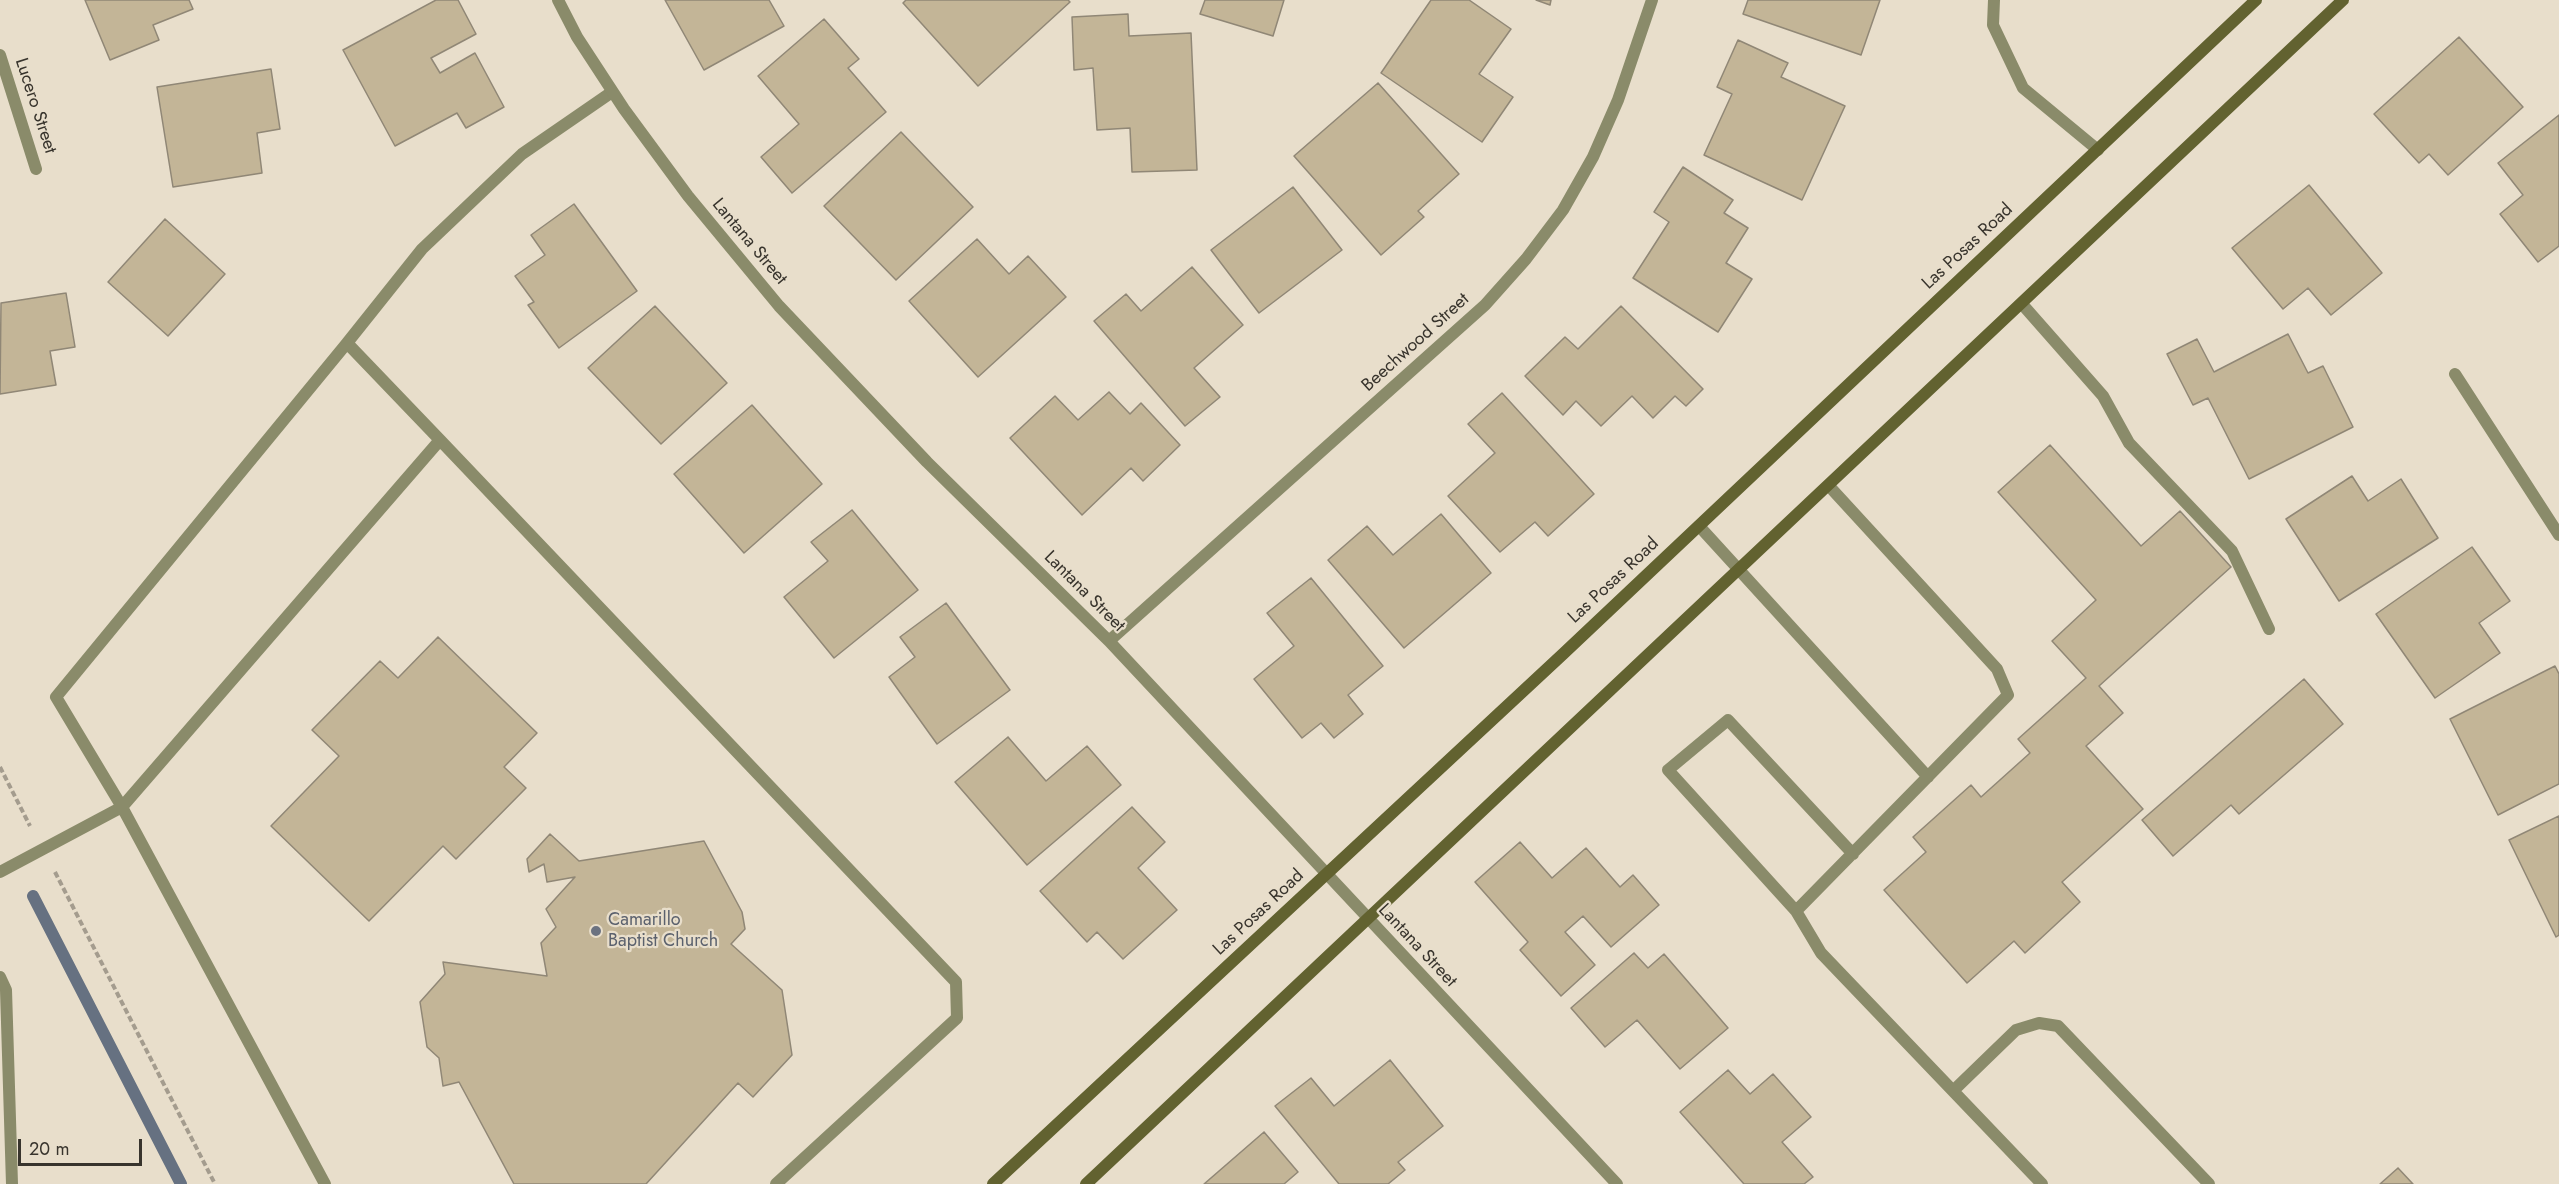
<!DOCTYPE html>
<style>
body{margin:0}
#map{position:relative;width:2559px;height:1184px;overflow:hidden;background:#e8decb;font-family:Jost,sans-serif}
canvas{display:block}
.scale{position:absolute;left:18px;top:1139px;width:124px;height:27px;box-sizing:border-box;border:3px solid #38342d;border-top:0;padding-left:8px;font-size:18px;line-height:21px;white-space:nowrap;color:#38342d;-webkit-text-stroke:4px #e8decb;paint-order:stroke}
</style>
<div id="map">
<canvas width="2559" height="1184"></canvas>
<div class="scale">20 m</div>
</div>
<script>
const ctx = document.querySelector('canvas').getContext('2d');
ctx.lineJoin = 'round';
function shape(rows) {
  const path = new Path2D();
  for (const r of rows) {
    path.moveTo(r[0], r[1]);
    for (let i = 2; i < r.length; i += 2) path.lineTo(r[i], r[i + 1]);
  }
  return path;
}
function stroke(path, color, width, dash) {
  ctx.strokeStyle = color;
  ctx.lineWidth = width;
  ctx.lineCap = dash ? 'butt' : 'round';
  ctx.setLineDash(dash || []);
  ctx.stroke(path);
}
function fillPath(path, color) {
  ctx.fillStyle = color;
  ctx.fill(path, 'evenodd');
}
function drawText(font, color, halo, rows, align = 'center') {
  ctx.font = font + ' Jost,sans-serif';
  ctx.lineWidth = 4.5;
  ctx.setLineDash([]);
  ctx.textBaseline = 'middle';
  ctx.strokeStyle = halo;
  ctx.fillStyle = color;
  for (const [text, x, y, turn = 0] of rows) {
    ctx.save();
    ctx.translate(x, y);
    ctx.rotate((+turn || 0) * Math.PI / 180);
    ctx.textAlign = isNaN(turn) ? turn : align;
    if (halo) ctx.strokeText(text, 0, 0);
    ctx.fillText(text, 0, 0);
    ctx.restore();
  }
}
const stream = shape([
 [33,896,181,1184]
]);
const building = shape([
 [85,0,189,0,193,9,153,25,159,40,110,60,85,0],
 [436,0,458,0,476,34,431,58,440,73,475,53,504,107,466,128,457,113,395,146,343,50,436,0],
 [665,0,769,0,784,26,704,70,665,0],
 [906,0,1068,0,1070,2,978,86,903,3,906,0],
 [1205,0,1284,0,1273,36,1200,14,1205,0],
 [1431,0,1469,0,1511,29,1479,74,1513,97,1482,142,1381,73,1431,0],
 [1536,0,1551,0,1550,5,1536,0],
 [1748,0,1880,0,1861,55,1743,14,1748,0],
 [1128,14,1129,36,1191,33,1197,170,1132,172,1130,128,1097,130,1093,68,1074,70,1072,17,1128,14],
 [824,19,859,59,848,68,886,112,792,193,761,157,799,124,758,76,824,19],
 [2459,37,2523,107,2448,175,2429,154,2419,163,2374,114,2459,37],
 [1738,40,1788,63,1781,77,1845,106,1802,200,1704,155,1732,94,1717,87,1738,40],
 [271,69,280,129,257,133,262,173,173,187,157,87,271,69],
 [1378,83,1459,174,1418,211,1424,217,1381,255,1294,156,1378,83],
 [2559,115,2559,246,2538,262,2500,214,2523,195,2498,163,2559,115],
 [901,132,973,207,896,280,824,206,901,132],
 [1683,167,1733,200,1724,213,1748,228,1726,263,1752,279,1718,332,1633,278,1669,222,1654,212,1683,167],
 [2309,185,2382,273,2331,315,2308,288,2283,309,2232,248,2309,185],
 [1293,187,1342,250,1259,313,1211,250,1293,187],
 [574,204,637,291,559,348,528,305,534,302,515,276,545,255,531,235,574,204],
 [165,219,225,274,168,336,108,282,165,219],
 [977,239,1009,274,1028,256,1066,297,978,377,909,301,977,239],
 [1192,267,1243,325,1194,368,1220,397,1185,426,1094,321,1126,294,1141,311,1192,267],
 [66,293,75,347,50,351,56,385,0,394,1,303,66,293],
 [655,306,727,383,661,444,588,368,655,306],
 [1621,306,1703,389,1686,406,1675,396,1653,418,1632,396,1601,426,1576,401,1563,415,1525,376,1565,337,1578,349,1621,306],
 [2288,334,2308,373,2323,366,2353,427,2249,479,2208,398,2193,405,2167,354,2197,339,2214,372,2288,334],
 [1109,392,1130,414,1141,403,1180,445,1143,481,1131,468,1082,515,1010,438,1055,396,1078,420,1109,392],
 [1502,393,1594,494,1548,536,1535,522,1500,552,1448,496,1495,453,1468,424,1502,393],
 [752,405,822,484,744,553,674,474,752,405],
 [2050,445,2141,546,2180,511,2231,567,2099,686,2123,713,2086,746,2143,809,2062,882,2080,902,2025,953,2014,941,1967,983,1884,890,1926,852,1913,837,1971,785,1981,797,2030,753,2018,739,2086,678,2052,641,2096,600,1998,492,2050,445],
 [2352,476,2368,501,2401,479,2438,538,2339,601,2286,519,2352,476],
 [852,510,918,590,834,658,784,597,828,561,811,542,852,510],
 [1441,514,1491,573,1404,648,1328,560,1367,526,1393,555,1441,514],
 [2472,547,2510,601,2479,623,2500,653,2435,698,2376,614,2472,547],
 [1311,578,1383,666,1348,695,1363,714,1334,738,1321,723,1302,738,1254,679,1294,646,1267,613,1311,578],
 [946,603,1010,690,937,744,889,677,915,657,900,637,946,603],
 [438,637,537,733,504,767,526,788,456,859,443,846,369,921,271,826,339,756,312,730,380,661,398,678,438,637],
 [2555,666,2559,674,2559,784,2498,815,2450,719,2555,666],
 [2304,679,2343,724,2239,814,2231,805,2173,856,2142,820,2304,679],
 [1008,737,1046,781,1087,746,1121,785,1027,865,955,782,1008,737],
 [1132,807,1165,842,1138,868,1177,910,1123,959,1097,932,1087,942,1040,891,1132,807],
 [2559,816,2559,935,2556,937,2509,840,2559,816],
 [550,834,579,861,704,841,742,912,745,929,731,944,782,990,792,1055,753,1097,738,1083,646,1184,514,1184,459,1082,443,1086,439,1058,427,1047,420,1002,445,974,443,962,547,976,541,943,556,927,546,909,575,877,547,882,544,864,529,872,527,859,550,834],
 [1520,842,1552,878,1586,848,1620,887,1633,875,1659,905,1611,947,1583,916,1565,932,1595,965,1561,996,1520,950,1528,942,1475,882,1520,842],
 [1634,953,1648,968,1664,954,1728,1028,1680,1069,1637,1020,1605,1047,1571,1008,1634,953],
 [1390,1060,1443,1126,1398,1162,1405,1170,1388,1184,1339,1184,1275,1106,1311,1078,1334,1106,1390,1060],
 [1728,1070,1750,1094,1773,1074,1811,1117,1782,1142,1813,1177,1804,1184,1744,1184,1680,1112,1728,1070],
 [1264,1132,1298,1172,1284,1184,1204,1184,1264,1132],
 [2398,1168,2413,1184,2380,1184,2398,1168]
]);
const path = shape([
 [0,767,30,826],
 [55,872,215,1184]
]);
const service = shape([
 [1994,0,1993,25,2023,88,2098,150],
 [2022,304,2103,396,2129,443,2232,551,2269,629],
 [347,343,422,249,522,154,612,92],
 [1829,486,1997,669,2008,695,1796,911,1821,953,2042,1184],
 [1699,526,1928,777],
 [0,872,122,807,56,697,347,343,440,440],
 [1796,911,1668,770,1728,720,1853,854],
 [0,977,6,990,12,1184],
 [1954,1090,2016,1030,2039,1023,2058,1026,2209,1184],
 [325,1184,122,807,440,440,956,982,957,1018,776,1184]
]);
const minor = shape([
 [558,0,577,37,624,109,688,196,779,306,927,462,1109,641,1617,1184],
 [0,55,36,169],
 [2455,374,2559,535],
 [1109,641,1485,305,1526,259,1563,210,1593,157,1618,100,1652,0]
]);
const secondary = shape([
 [993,1184,1563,654,2256,0],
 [1086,1184,2343,0]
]);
const markers = [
 [596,931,6,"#6b7280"]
];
const streetNames = [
 ["Lucero Street",35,106,72],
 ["Lantana Street",749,242,50],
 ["Las Posas Road",1968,247,-43],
 ["Beechwood Street",1416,343,-42],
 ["Las Posas Road",1614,581,-43],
 ["Lantana Street",1084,592,45],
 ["Las Posas Road",1259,913,-43],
 ["Lantana Street",1417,946,47]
];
const worshipNames = [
 ["Camarillo",608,921],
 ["Baptist Church",608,942]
];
stroke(stream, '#667181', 12);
fillPath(building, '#c3b597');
stroke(building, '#908776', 1.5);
stroke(path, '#a49c8e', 4, [6, 3]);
stroke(service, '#8a8b6a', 12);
stroke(minor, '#8a8b6a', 12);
stroke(secondary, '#626230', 12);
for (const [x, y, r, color] of markers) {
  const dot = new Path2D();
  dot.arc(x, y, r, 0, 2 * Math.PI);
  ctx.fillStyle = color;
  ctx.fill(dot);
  stroke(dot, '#e8decb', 2);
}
drawText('18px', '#38342d', '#e8decb', streetNames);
drawText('18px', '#5b616d', '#e8decb', worshipNames, 'left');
</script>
